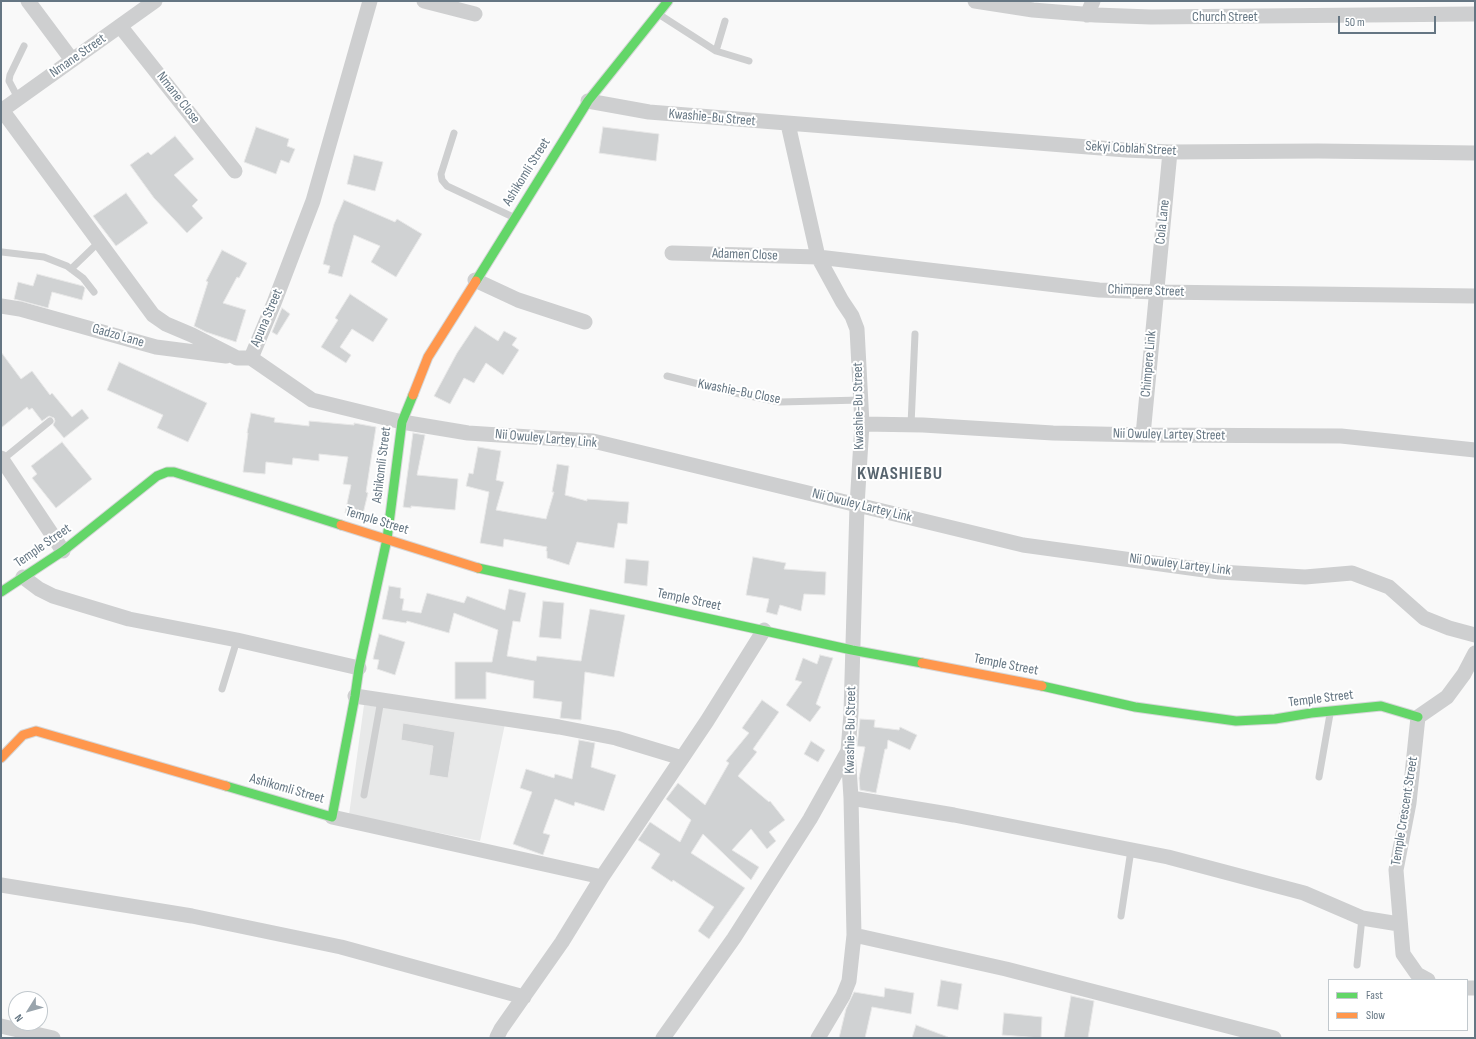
<!DOCTYPE html>
<style>
body{margin:0}
#map{position:relative;width:1476px;height:1039px;overflow:hidden;background:#f9f9f9;font-family:"Sofia Sans Condensed",sans-serif}
canvas{display:block}
.frame{position:absolute;inset:0;border:2px solid #657683;pointer-events:none}
.legend{position:absolute;left:1328px;top:979px;width:140px;height:52px;box-sizing:border-box;background:#fff;border:1px solid #c1c8cd;margin:0;padding:5px 7px;list-style:none;font-size:12px;color:#657683}
.legend li{display:flex;align-items:center;gap:8px;height:20px}
.legend b{width:20px;border:1px solid #c1c8cd}
.north{position:absolute;left:8px;top:991px;width:40px;height:40px;box-sizing:border-box;background:#fff;border:1px solid #c1c8cd;border-radius:50%;rotate:233deg;font-size:11px;font-weight:700;line-height:16px;text-align:center;color:#657683}
.north::after{content:'';display:block;margin:auto;width:14px;height:18px;background:#99a4ac;clip-path:polygon(50% 0,100% 100%,50% 72%,0 100%)}
.scale{position:absolute;left:1338px;top:16px;width:98px;height:18px;box-sizing:border-box;border:2px solid #657683;border-top:0;padding-left:5px;font-size:12px;line-height:14px;white-space:nowrap;color:#657683;-webkit-text-stroke:3px #fff;paint-order:stroke}
</style>
<div id="map">
<canvas width="1476" height="1039"></canvas>
<div class="frame"></div>
<ul class="legend">
<li><b style="height:5px;background:#63d668"></b>Fast</li>
<li><b style="height:5px;background:#ff974d"></b>Slow</li>
</ul>
<div class="north">N</div>
<div class="scale">50 m</div>
</div>
<script>
const ctx = document.querySelector('canvas').getContext('2d');
ctx.lineJoin = 'round';
function fillPath(path, color) {
  ctx.fillStyle = color;
  ctx.fill(path, 'evenodd');
}
function shape(rows) {
  const path = new Path2D();
  for (const r of rows) {
    path.moveTo(r[0], r[1]);
    for (let i = 2; i < r.length; i += 2) path.lineTo(r[i], r[i + 1]);
  }
  return path;
}
function stroke(path, color, width, dash) {
  ctx.strokeStyle = color;
  ctx.lineWidth = width;
  ctx.lineCap = dash ? 'butt' : 'round';
  ctx.setLineDash(dash || []);
  ctx.stroke(path);
}
function drawText(font, color, halo, rows, align = 'center') {
  ctx.font = font + ' "Sofia Sans Condensed",sans-serif';
  ctx.lineWidth = 4;
  ctx.setLineDash([]);
  ctx.textBaseline = 'middle';
  ctx.strokeStyle = halo;
  ctx.fillStyle = color;
  for (const [text, x, y, turn = 0] of rows) {
    ctx.save();
    ctx.translate(x, y);
    ctx.rotate((+turn || 0) * Math.PI / 180);
    ctx.textAlign = isNaN(turn) ? turn : align;
    if (halo) ctx.strokeText(text, 0, 0);
    ctx.fillText(text, 0, 0);
    ctx.restore();
  }
}
const built = shape([
 [364,705,505,724,480,841,349,815]
]);
const building = shape([
 [256,127,289,139,287,146,295,149,289,163,281,160,276,174,244,162,256,127],
 [603,127,659,134,656,161,599,153,603,127],
 [175,136,194,159,174,175,198,200,192,206,203,218,187,233,154,198,130,165,148,152,151,155,175,136],
 [354,155,383,162,375,191,347,184,354,155],
 [126,193,148,223,116,246,93,216,126,193],
 [344,200,395,222,397,219,422,234,396,277,371,262,380,246,354,235,342,277,328,273,330,266,323,264,334,224,344,200],
 [222,250,247,263,239,278,237,277,223,303,246,310,236,342,206,332,194,326,208,282,206,281,222,250],
 [37,274,83,286,85,288,82,300,52,292,48,308,14,299,18,282,33,286,37,274],
 [350,294,388,319,373,342,352,329,340,347,351,355,346,363,321,347,338,320,335,318,350,294],
 [282,308,290,314,277,335,272,332,282,308],
 [475,326,498,341,504,331,517,338,512,345,519,350,503,375,486,363,474,383,464,378,450,404,434,396,457,353,475,326],
 [1,352,21,379,32,371,50,395,52,393,72,417,82,409,89,418,64,438,53,425,55,421,54,418,49,416,42,421,32,408,29,410,27,407,1,428,1,352],
 [119,362,207,403,188,442,157,428,163,415,107,390,119,362],
 [251,413,275,418,274,422,309,426,309,421,354,425,354,423,376,427,366,492,368,493,362,518,345,513,351,485,343,484,348,457,319,454,319,461,293,458,292,465,266,462,265,474,243,472,248,433,247,433,251,413],
 [413,433,425,435,417,475,458,479,455,510,411,506,411,508,403,507,413,433],
 [62,442,92,479,56,508,32,478,37,474,31,466,62,442],
 [478,447,501,451,496,480,504,482,496,510,546,519,554,492,552,492,557,464,569,466,565,495,587,501,587,499,629,502,627,524,618,523,614,548,577,542,569,565,547,558,547,551,546,551,547,547,504,539,503,547,480,543,489,492,466,486,469,473,473,474,478,447],
 [753,557,786,563,784,569,826,572,825,595,804,594,801,611,780,605,777,615,766,612,769,599,746,595,753,557],
 [626,559,649,561,647,586,624,583,626,559],
 [389,586,401,588,400,598,404,599,402,610,421,613,427,593,464,603,467,596,505,610,509,589,526,593,520,622,513,621,507,656,536,661,537,656,581,661,590,609,625,615,614,677,585,672,581,720,560,718,562,702,533,698,534,681,486,672,486,699,455,699,455,662,492,662,498,630,454,613,449,633,407,621,406,623,382,619,389,586],
 [543,601,564,603,561,639,539,637,543,601],
 [379,634,405,642,395,675,377,669,379,660,373,659,379,634],
 [820,655,833,658,816,704,821,707,810,722,786,705,802,682,795,680,803,658,817,664,820,655],
 [762,700,779,712,753,749,757,752,738,776,769,802,770,801,785,820,769,832,776,841,767,849,751,829,732,850,759,867,751,880,703,834,691,853,745,888,709,939,698,931,714,907,673,880,672,882,651,868,660,854,638,840,650,822,680,842,691,820,666,799,678,783,705,805,729,763,726,761,749,733,742,728,762,700],
 [860,719,875,720,874,727,899,730,900,727,917,735,910,750,888,740,887,749,885,749,876,793,860,790,859,778,865,747,857,746,860,719],
 [403,723,455,732,448,778,429,775,433,746,401,740,403,723],
 [579,740,595,743,591,767,616,775,604,811,575,802,574,806,555,799,543,833,550,835,543,855,513,844,532,792,520,788,526,769,554,778,555,774,572,779,579,740],
 [811,741,825,750,818,762,804,754,811,741],
 [941,980,962,984,958,1010,937,1006,941,980],
 [885,988,914,993,911,1014,872,1007,865,1038,839,1038,846,1009,854,992,884,997,885,988],
 [1071,996,1094,1001,1088,1038,1064,1038,1071,996],
 [1004,1013,1042,1017,1041,1038,1002,1035,1004,1013],
 [916,1025,948,1037,947,1038,912,1038,916,1025]
]);
const lane = shape([
 [660,15,716,51,749,61],
 [716,51,725,21],
 [18,98,9,81,10,75,24,46],
 [454,133,441,174,442,180,447,186,513,217],
 [2,252,44,257,67,266,83,278,94,292],
 [71,269,99,242],
 [667,376,730,392,780,402,861,400],
 [911,425,915,334],
 [2,460,50,421],
 [222,689,237,640],
 [1319,777,1330,714],
 [364,795,381,700],
 [1121,916,1131,850],
 [1357,965,1362,918]
]);
const street = shape([
 [28,1,72,60],
 [424,1,475,14],
 [975,1,1033,10,1095,15,1151,17,1475,14],
 [1087,15,1093,1],
 [120,26,235,171],
 [588,101,649,112,1126,150,1170,152,1318,151,1475,153],
 [2,110,153,315,166,324,192,335,237,358,251,358],
 [1,111,155,1],
 [788,124,818,257,842,301,852,316,857,329,862,424,857,506,851,713,848,751,851,798,854,935,849,981,843,996,818,1038],
 [672,253,818,257,1099,290,1156,292,1475,296],
 [475,280,518,300,585,322],
 [1,306,20,309,156,347,226,356],
 [251,358,312,400,402,422,468,433,593,441,1023,545,1219,572,1305,577,1352,573,1389,587,1424,618,1449,628,1475,635],
 [251,358,274,303,313,201,370,1],
 [862,424,923,425,1053,433,1143,435,1341,436,1475,450],
 [1143,435,1170,152],
 [1,458,63,551],
 [23,577,39,589,53,596,129,619,237,640,359,668],
 [355,696,559,727,616,738,682,758],
 [851,798,954,815,1168,857,1304,893,1362,918,1399,924],
 [332,817,602,877],
 [1,885,192,916,341,947,524,997],
 [854,935,1006,969,1274,1038],
 [1428,980,1417,974,1403,954,1396,870,1409,803,1418,717,1447,697,1464,674,1475,653],
 [1467,988,1475,988],
 [1,1026,53,1038],
 [497,1037,501,1029,562,942,602,877,707,721,764,630],
 [663,1038,734,938,810,819,848,751]
]);
const fast = shape([
 [476,281,588,101,668,1],
 [478,568,852,650,922,663],
 [1,592,63,551,157,476,167,472,174,472,341,525],
 [1042,686,1135,707,1236,721,1275,719,1311,713,1381,706,1418,717],
 [226,786,332,817,355,696,359,668,387,539,402,422,413,395]
]);
const slow = shape([
 [413,395,428,357,476,281],
 [341,525,478,568],
 [922,663,1042,686],
 [1,758,23,735,36,731,226,786]
]);
const streetNames = [
 ["Church Street",1225,17],
 ["Nmane Street",78,56,-35],
 ["Nmane Close",178,98,52],
 ["Kwashie-Bu Street",712,118,5],
 ["Sekyi Coblah Street",1131,149,3],
 ["Ashikomli Street",527,172,-58],
 ["Cola Lane",1163,222,-84],
 ["Adamen Close",745,255,2],
 ["Chimpere Street",1146,291,2],
 ["Apuna Street",267,318,-67],
 ["Gadzo Lane",118,336,16],
 ["Chimpere Link",1149,364,-85],
 ["Kwashie-Bu Close",739,392,11],
 ["Kwashie-Bu Street",859,406,-91],
 ["Nii Owuley Lartey Street",1169,435,1],
 ["Nii Owuley Lartey Link",546,439,5],
 ["Ashikomli Street",382,465,-83],
 ["Nii Owuley Lartey Link",862,506,14],
 ["Temple Street",377,521,17],
 ["Temple Street",43,546,-35],
 ["Nii Owuley Lartey Link",1180,565,7],
 ["Temple Street",689,600,12],
 ["Temple Street",1006,665,11],
 ["Temple Street",1321,699,-7],
 ["Kwashie-Bu Street",851,730,-89],
 ["Ashikomli Street",287,789,16],
 ["Temple Crescent Street",1405,811,-81]
];
const districtNames = [
 ["KWASHIEBU",900,474]
];
fillPath(built, '#e8e9e9');
fillPath(building, '#d0d2d3');
stroke(building, '#e8e8e8', 1);
stroke(fast, '#d5d6d7', 11);
stroke(slow, '#d5d6d7', 11);
stroke(lane, '#cecfd0', 7);
stroke(street, '#cecfd0', 15);
stroke(fast, '#63d668', 9);
stroke(slow, '#ff974d', 9);
drawText('14px', '#657683', '#fff', streetNames);
ctx.letterSpacing = '1px';
drawText('bold 18px', '#57646e', '#fff', districtNames);
ctx.letterSpacing = '0px';
</script>
